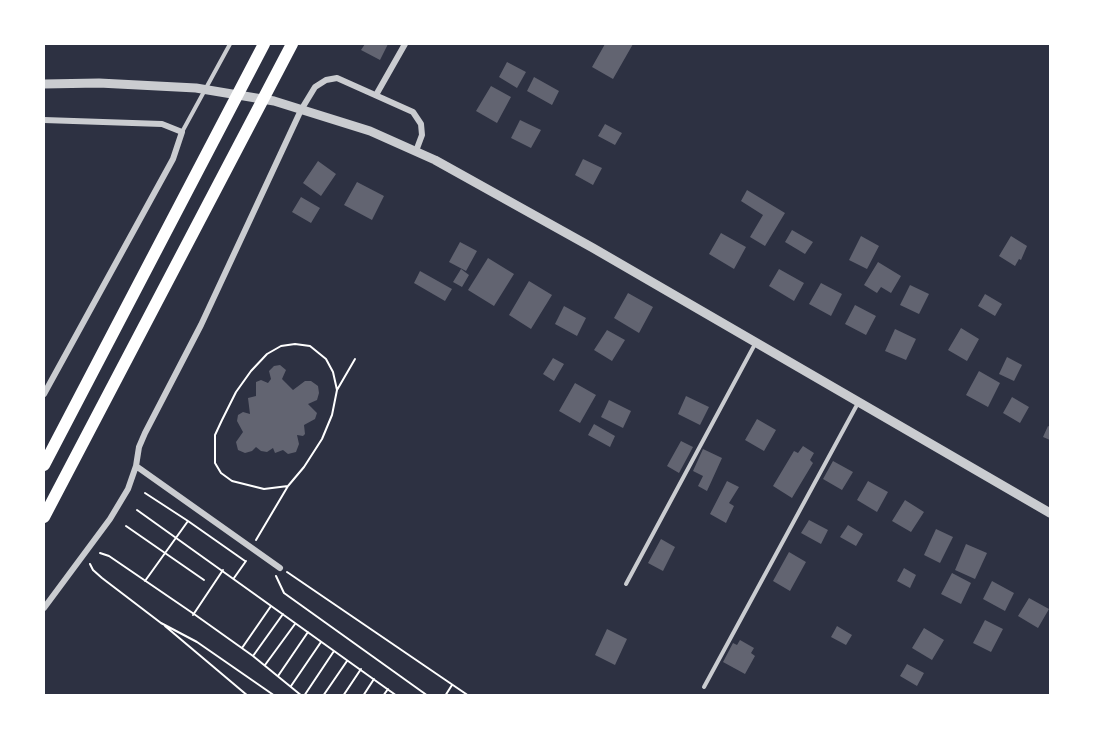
<!DOCTYPE html>
<style>
body{margin:0}
#map{position:relative;width:1094px;height:739px;overflow:hidden;background:#2d3142;font-family:"IBM Plex Sans",sans-serif}
canvas{display:block}
.frame{position:absolute;inset:0;border:45px solid #fff;pointer-events:none}
</style>
<div id="map">
<canvas width="1094" height="739"></canvas>
<div class="frame"></div>
</div>
<script>
const ctx = document.querySelector('canvas').getContext('2d');
ctx.lineJoin = 'round';
function fillPath(path, color) {
  ctx.fillStyle = color;
  ctx.fill(path, 'evenodd');
}
function shape(rows) {
  const path = new Path2D();
  for (const r of rows) {
    path.moveTo(r[0], r[1]);
    for (let i = 2; i < r.length; i += 2) path.lineTo(r[i], r[i + 1]);
  }
  return path;
}
function stroke(path, color, width, dash) {
  ctx.strokeStyle = color;
  ctx.lineWidth = width;
  ctx.lineCap = dash ? 'butt' : 'round';
  ctx.setLineDash(dash || []);
  ctx.stroke(path);
}
const building = shape([
 [365,44,388,44,380,60,361,50],
 [605,44,633,44,613,79,592,67],
 [507,62,526,72,517,88,499,77],
 [534,77,559,91,552,105,527,91],
 [491,86,511,97,497,123,476,111],
 [520,120,541,130,531,148,511,138],
 [605,124,622,133,615,145,598,136],
 [583,159,602,168,593,185,575,175],
 [318,161,336,174,321,196,303,183],
 [357,182,384,196,372,220,344,205],
 [747,190,785,213,765,246,750,237,763,215,741,201],
 [301,197,320,208,311,223,292,212],
 [792,230,813,242,805,254,785,242],
 [721,233,746,247,734,269,709,254],
 [861,236,879,246,867,269,849,260],
 [1011,236,1027,246,1021,260,1019,259,1015,266,999,256],
 [460,242,477,251,466,271,449,262],
 [488,258,514,274,494,306,468,290],
 [878,262,901,276,891,293,881,287,877,293,864,285],
 [461,269,469,275,462,287,453,282],
 [779,269,804,283,794,301,769,286],
 [420,271,452,289,445,301,414,283],
 [529,281,552,295,531,329,509,315],
 [821,283,842,294,831,316,809,304],
 [910,285,929,294,919,314,900,305],
 [628,293,653,307,639,333,614,318],
 [985,294,1002,304,995,316,978,306],
 [855,305,876,316,866,335,845,324],
 [564,306,586,318,577,336,555,324],
 [961,328,979,339,967,361,948,350],
 [895,329,916,339,906,360,885,351],
 [607,330,625,340,612,361,594,350],
 [1007,357,1022,365,1014,381,999,374],
 [553,358,564,364,554,381,543,374],
 [280,365,286,370,282,379,293,390,305,381,311,381,318,386,319,393,317,400,308,404,317,413,315,419,304,425,305,434,303,436,297,435,299,444,296,452,288,454,283,450,275,453,273,448,267,452,261,451,256,447,252,451,245,453,238,450,236,442,243,432,237,421,238,415,243,412,250,414,248,398,256,396,256,382,261,380,268,383,271,379,269,371,274,366],
 [979,371,1000,383,988,407,966,395],
 [575,383,596,395,580,423,559,411],
 [686,396,709,407,700,425,678,414],
 [1012,397,1029,407,1020,423,1003,413],
 [609,400,631,411,623,428,601,417],
 [757,419,776,430,764,451,745,440],
 [594,424,615,436,610,447,588,435],
 [1048,426,1050,427,1050,440,1043,437],
 [681,441,693,447,679,473,667,466],
 [803,446,814,453,810,460,813,463,792,498,773,486,794,451,798,453],
 [703,449,722,458,707,491,698,486,703,476,693,471],
 [833,461,853,472,842,490,823,479],
 [727,481,739,487,729,503,734,506,726,523,710,514],
 [868,481,888,492,877,512,857,500],
 [905,500,924,512,911,532,892,521],
 [809,520,828,530,821,544,801,533],
 [848,525,863,534,856,546,840,537],
 [936,529,953,537,940,563,924,555],
 [661,539,675,547,663,571,648,563],
 [966,544,987,553,975,579,955,570],
 [789,552,806,562,790,591,773,581],
 [904,568,916,575,910,588,897,581],
 [952,573,971,583,961,604,941,594],
 [992,581,1014,593,1005,611,983,599],
 [1029,598,1049,609,1038,628,1018,616],
 [985,620,1003,629,991,652,973,643],
 [837,626,852,635,846,645,831,637],
 [924,628,944,640,932,660,912,648],
 [607,629,627,639,615,665,595,655],
 [740,640,754,648,751,653,755,656,745,674,723,662,733,643,737,645],
 [907,664,924,673,917,686,900,676]
]);
const path = shape([
 [337,390,355,359],
 [137,510,397,696],
 [188,521,245,561],
 [126,526,204,580],
 [256,540,288,486,304,467,322,439,332,415,337,390,333,372,326,359,310,346,295,344,281,346,267,354,251,371,236,392,222,420,215,435,215,463,221,473,232,481,264,489,288,486],
 [100,553,109,556,194,614,253,656,302,696],
 [90,564,93,570,102,578,161,623,197,642,275,696],
 [287,572,469,696],
 [276,576,284,593,428,696],
 [234,578,246,561],
 [145,581,188,521,145,493],
 [193,615,223,570],
 [165,626,248,696],
 [242,648,271,606],
 [253,656,283,614],
 [265,665,295,624],
 [278,676,308,632],
 [291,686,321,642],
 [304,696,334,651],
 [323,696,347,661],
 [343,696,361,669],
 [363,696,374,679],
 [383,696,388,689],
 [445,696,452,685]
]);
const service = shape([
 [182,132,230,44],
 [626,584,755,344],
 [704,687,858,403]
]);
const minor = shape([
 [376,95,405,44],
 [44,120,162,124,182,132,173,159,44,394],
 [280,568,136,466,139,447,145,433,201,325,301,110,315,87,326,80,337,78,413,112,421,124,422,135,416,151],
 [44,608,110,519,128,489,136,466]
]);
const tertiary = shape([
 [44,84,99,83,196,88,274,101,370,131,435,160,593,248,1050,513]
]);
const primary = shape([
 [44,465,264,44],
 [44,517,292,44]
]);
fillPath(building, '#626471');
stroke(path, '#fff', 2);
stroke(service, '#caccd0', 4);
stroke(minor, '#caccd0', 6);
stroke(tertiary, '#caccd0', 9);
stroke(primary, '#fff', 12);
</script>
